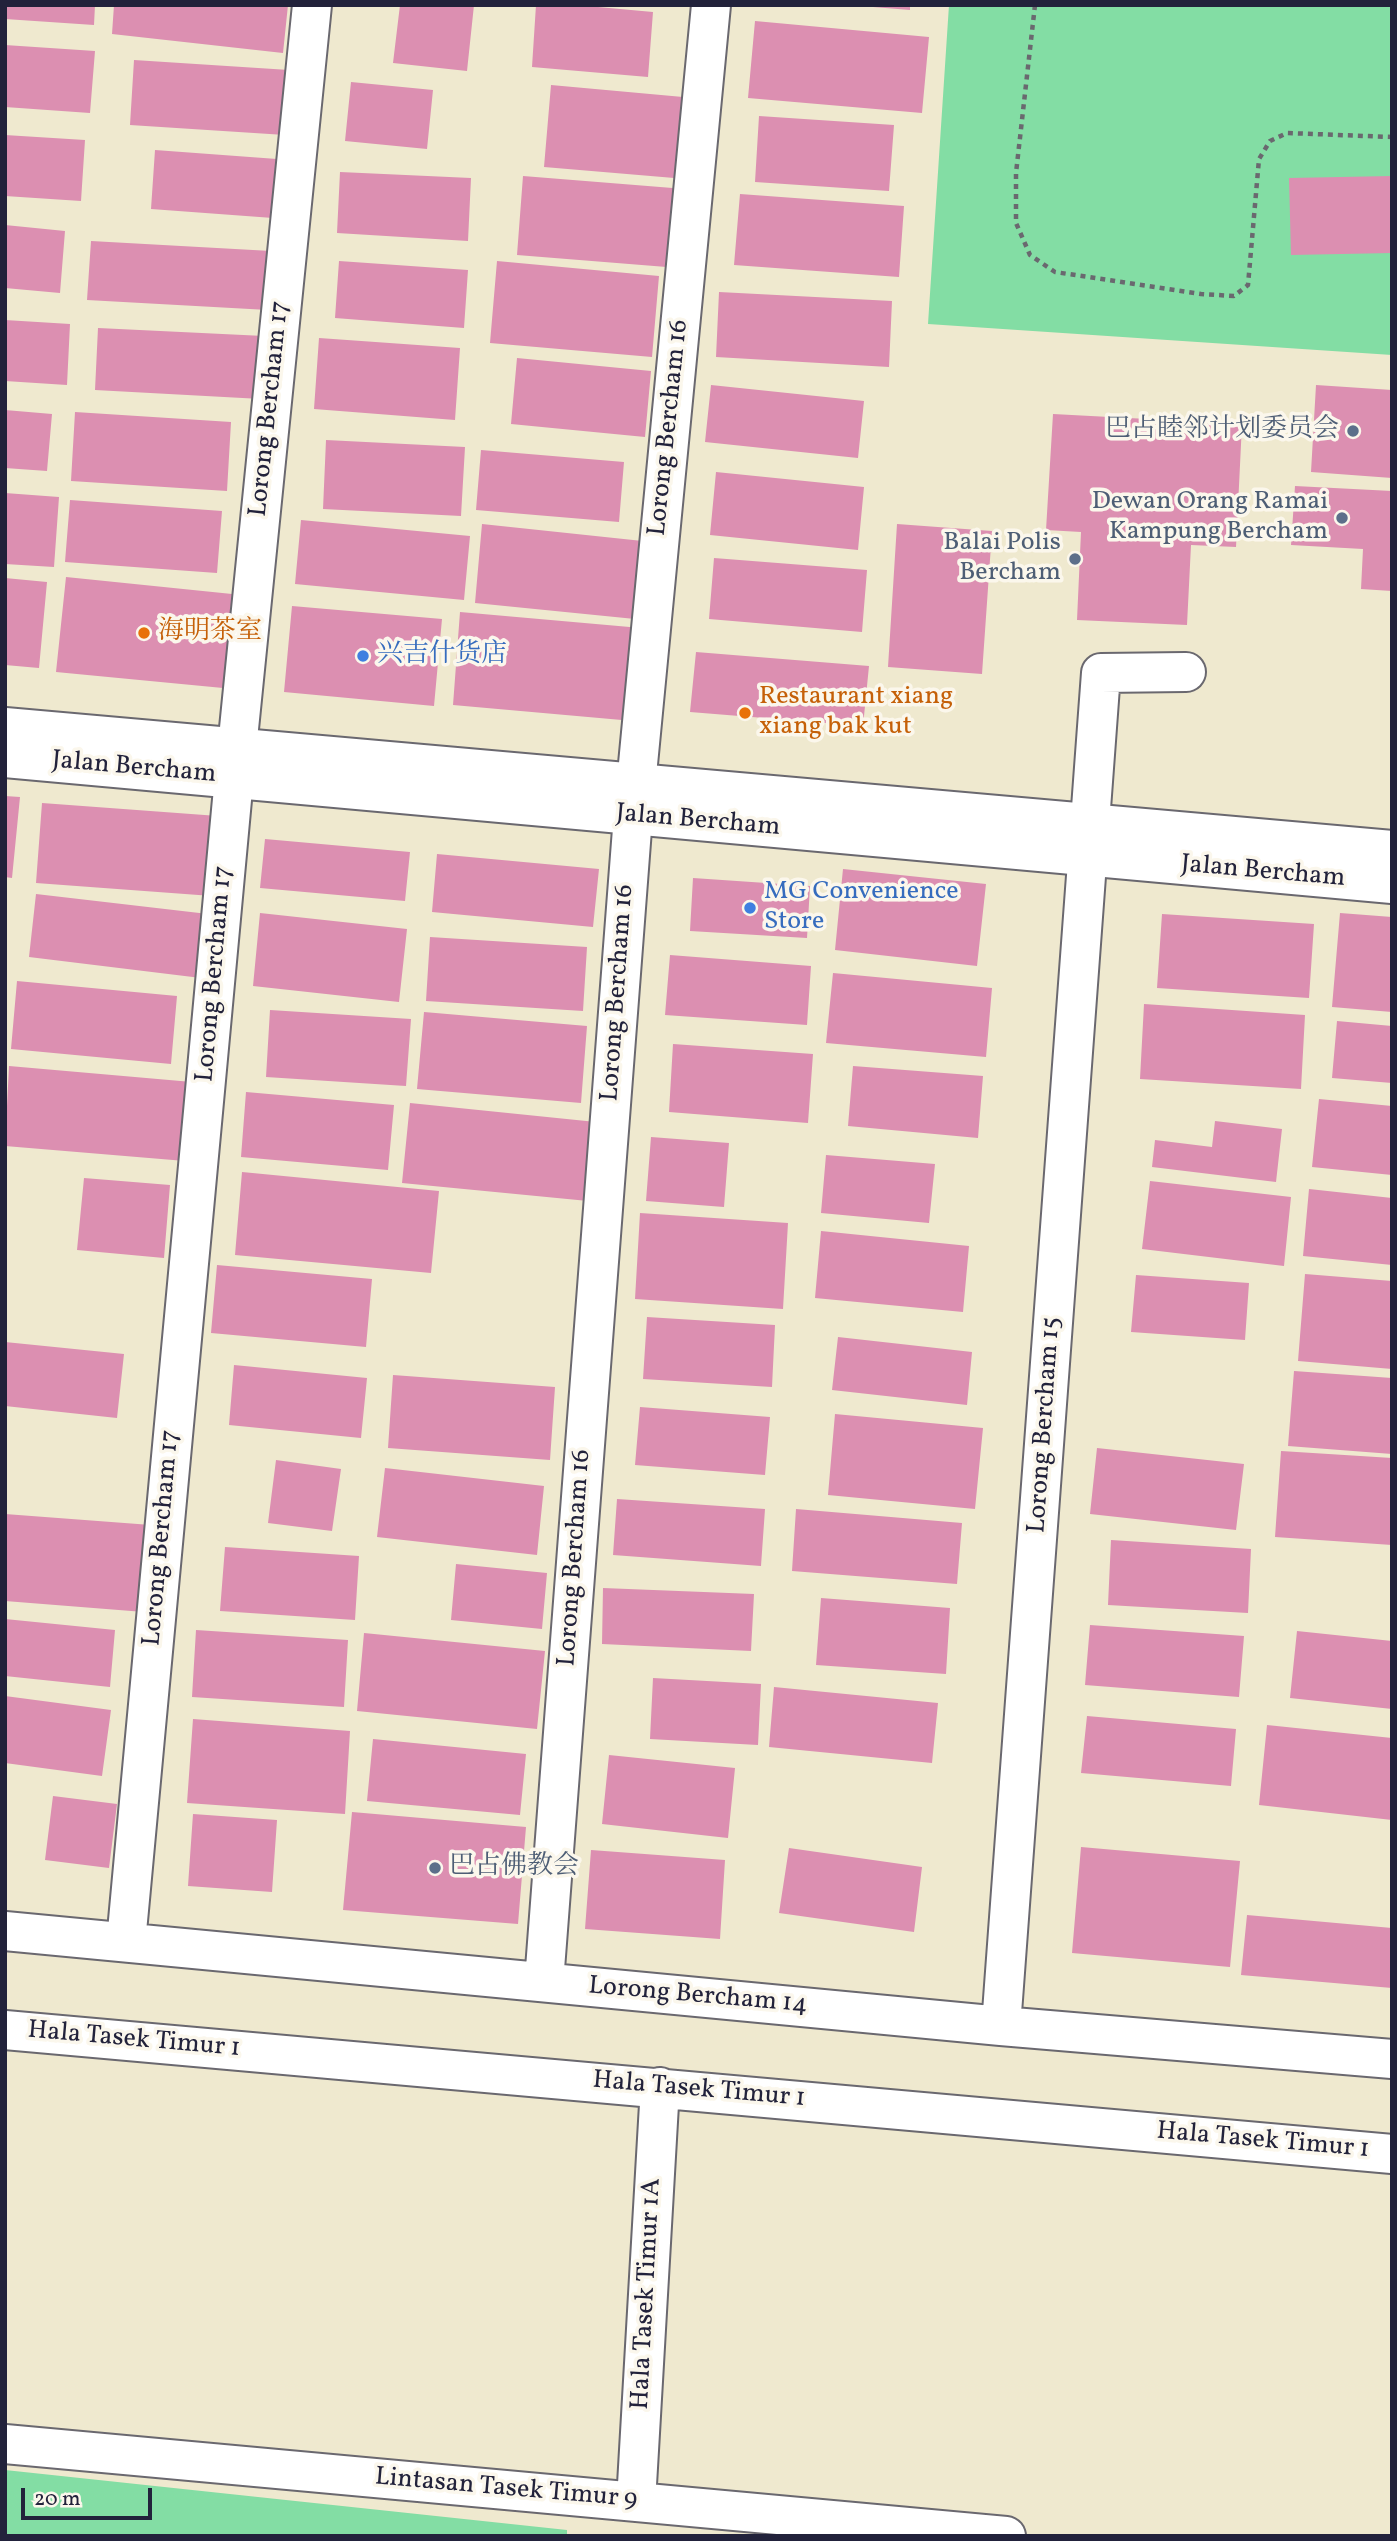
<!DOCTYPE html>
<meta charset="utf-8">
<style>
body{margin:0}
#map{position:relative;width:1397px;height:2541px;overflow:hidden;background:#efe9cf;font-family:Vollkorn,serif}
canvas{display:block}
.frame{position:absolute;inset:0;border:7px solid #22223b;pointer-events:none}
.scale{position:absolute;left:21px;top:2488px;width:131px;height:32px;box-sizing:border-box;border:4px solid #22223b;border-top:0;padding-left:9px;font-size:21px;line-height:24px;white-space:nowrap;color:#22223b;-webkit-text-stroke:5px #fbf7ec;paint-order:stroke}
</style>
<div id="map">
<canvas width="1397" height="2541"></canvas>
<div class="frame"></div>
<div class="scale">20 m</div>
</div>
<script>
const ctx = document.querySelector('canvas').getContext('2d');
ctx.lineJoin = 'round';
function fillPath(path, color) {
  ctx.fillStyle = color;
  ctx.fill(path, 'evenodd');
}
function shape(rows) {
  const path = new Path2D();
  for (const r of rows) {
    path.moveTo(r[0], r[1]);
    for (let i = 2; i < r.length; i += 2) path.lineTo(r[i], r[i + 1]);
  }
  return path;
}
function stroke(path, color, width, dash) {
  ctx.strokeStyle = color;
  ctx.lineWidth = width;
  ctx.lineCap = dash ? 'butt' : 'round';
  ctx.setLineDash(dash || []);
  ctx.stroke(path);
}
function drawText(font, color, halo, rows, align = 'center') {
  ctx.font = font + ' Vollkorn,"Noto Serif SC",serif';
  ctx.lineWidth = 7;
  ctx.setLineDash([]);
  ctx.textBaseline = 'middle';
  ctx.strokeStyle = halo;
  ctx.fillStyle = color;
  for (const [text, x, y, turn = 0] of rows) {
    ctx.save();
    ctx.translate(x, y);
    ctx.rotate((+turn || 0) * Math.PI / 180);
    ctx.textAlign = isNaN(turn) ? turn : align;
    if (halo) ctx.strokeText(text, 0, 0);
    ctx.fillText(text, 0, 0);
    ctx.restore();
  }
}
const green = shape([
 [949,5,1392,5,1392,355,928,324],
 [5,2470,567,2530,567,2536,5,2536]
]);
const building = shape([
 [5,5,95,5,94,25,5,19],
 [114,5,288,5,283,53,112,34],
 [400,5,474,5,467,71,393,63],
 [536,5,576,5,653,12,648,77,532,67],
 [873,5,910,5,910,10,873,7],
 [755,21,929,37,922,113,748,98],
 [5,45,95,51,90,113,5,107],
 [134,60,289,70,285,135,130,125],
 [351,82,433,90,427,149,345,141],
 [551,85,694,98,686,179,544,167],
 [759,116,894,125,889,191,755,182],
 [5,135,85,140,81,201,5,196],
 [155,150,277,159,273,218,151,209],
 [340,172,471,178,468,241,337,233],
 [523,176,685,189,679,268,517,255],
 [1392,176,1392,253,1291,255,1289,178],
 [740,194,904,206,899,277,734,265],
 [5,225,65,231,60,293,5,288],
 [91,241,271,251,268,310,87,300],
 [339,261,468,270,464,328,335,318],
 [497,261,659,276,652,357,490,343],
 [719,292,892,301,889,367,716,357],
 [5,320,70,324,67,385,5,381],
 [98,328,264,336,261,399,95,390],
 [319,338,460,348,455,420,314,409],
 [517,358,651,371,645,437,511,424],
 [711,385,864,401,858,458,705,442],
 [1316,385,1392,390,1392,478,1311,472],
 [5,410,52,414,47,471,5,468],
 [75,412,231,422,227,491,71,481],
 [1053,414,1242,424,1236,547,1191,545,1187,625,1077,620,1081,532,1046,530],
 [326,440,465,447,461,516,323,509],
 [481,450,624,462,619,522,476,510],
 [716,472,864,487,858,550,710,535],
 [1295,486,1392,491,1392,591,1361,589,1363,549,1291,545],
 [5,493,59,497,54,567,5,564],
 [70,500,222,511,217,573,65,562],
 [301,520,470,536,464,600,295,584],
 [482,524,652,542,645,620,475,603],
 [897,524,992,531,982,674,888,667],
 [714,558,867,570,862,632,709,619],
 [66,577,232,594,223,688,56,672],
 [5,578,47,582,39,668,5,665],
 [292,606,442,619,434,706,284,692],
 [460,612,641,628,633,721,453,705],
 [696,652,869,666,863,726,690,712],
 [5,796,20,797,12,878,5,877],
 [42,803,218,816,212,896,36,883],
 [265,839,410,852,405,901,260,888],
 [437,854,599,869,593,927,432,912],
 [843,869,986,884,977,966,835,950],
 [693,878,810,886,807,938,690,931],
 [36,894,208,914,201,978,29,957],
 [260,913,407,929,399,1002,253,986],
 [1340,913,1392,917,1392,1012,1332,1007],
 [1162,914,1314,924,1309,998,1157,988],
 [430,937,587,947,583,1011,426,1001],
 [670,955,811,966,807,1025,665,1015],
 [833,973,992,988,986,1057,826,1043],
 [17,981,177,996,171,1064,11,1049],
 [1144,1004,1305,1015,1301,1089,1140,1079],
 [270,1010,411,1019,406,1086,266,1077],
 [424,1012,587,1026,581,1103,417,1089],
 [1337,1021,1392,1026,1392,1083,1332,1078],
 [673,1044,813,1054,808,1123,669,1112],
 [9,1066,192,1082,185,1161,5,1146],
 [853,1066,983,1076,978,1138,848,1126],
 [246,1092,394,1105,388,1170,241,1157],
 [1319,1099,1392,1106,1392,1175,1312,1167],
 [410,1103,596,1122,588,1201,402,1183],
 [1215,1121,1282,1129,1276,1182,1152,1167,1155,1140,1212,1147],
 [651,1137,729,1143,724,1207,646,1201],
 [826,1155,935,1164,929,1223,821,1213],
 [242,1172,439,1191,431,1273,235,1255],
 [84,1178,170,1185,164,1258,77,1250],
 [1150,1181,1291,1197,1284,1266,1142,1249],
 [1309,1189,1392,1198,1392,1265,1303,1256],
 [640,1213,788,1223,783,1309,635,1299],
 [821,1231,969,1246,963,1312,815,1298],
 [217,1265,372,1279,366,1347,211,1333],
 [1305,1274,1392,1281,1392,1369,1298,1361],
 [1136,1275,1249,1283,1245,1340,1131,1332],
 [647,1317,775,1325,772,1387,643,1379],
 [838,1337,972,1352,967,1405,832,1390],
 [5,1342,124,1354,117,1418,5,1406],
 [234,1365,367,1378,361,1438,229,1425],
 [1294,1371,1392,1378,1392,1454,1288,1446],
 [393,1375,555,1387,550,1460,388,1448],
 [640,1407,770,1417,765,1475,635,1465],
 [835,1414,983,1428,975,1509,828,1495],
 [1097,1448,1244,1464,1236,1530,1090,1514],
 [1281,1451,1392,1458,1392,1545,1275,1537],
 [276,1460,341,1469,332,1531,268,1523],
 [385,1468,544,1486,537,1555,377,1537],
 [617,1499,765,1509,761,1566,613,1555],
 [796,1509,962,1523,957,1584,792,1571],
 [5,1514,151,1525,144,1612,5,1601],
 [1111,1540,1251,1549,1248,1613,1108,1605],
 [225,1547,359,1556,355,1620,220,1611],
 [456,1564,547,1573,542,1629,451,1620],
 [603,1588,754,1594,751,1651,602,1644],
 [821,1598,950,1608,946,1674,816,1665],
 [5,1619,115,1630,110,1687,5,1676],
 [1090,1625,1244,1636,1239,1697,1085,1685],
 [196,1630,348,1640,344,1707,192,1697],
 [1297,1631,1392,1641,1392,1709,1290,1698],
 [364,1633,545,1651,537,1729,357,1711],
 [653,1678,761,1684,758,1745,650,1739],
 [774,1687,938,1703,932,1763,769,1747],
 [5,1696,111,1710,102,1776,5,1763],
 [1087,1716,1236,1729,1231,1786,1081,1773],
 [193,1719,350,1731,345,1814,187,1803],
 [1267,1725,1392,1738,1392,1820,1259,1805],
 [373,1739,526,1754,520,1815,367,1801],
 [609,1755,735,1768,728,1838,602,1824],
 [53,1796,117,1804,109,1868,45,1860],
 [352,1812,526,1827,518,1924,343,1910],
 [193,1814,277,1820,272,1892,188,1886],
 [1081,1847,1240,1861,1230,1967,1072,1953],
 [789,1848,922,1867,914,1932,779,1913],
 [591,1850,725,1860,720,1939,585,1929],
 [1247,1915,1392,1928,1392,1988,1241,1975]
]);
const path = shape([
 [1035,5,1016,173,1016,223,1030,255,1055,272,1201,294,1234,296,1248,285,1259,159,1270,141,1287,133,1392,137]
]);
const minor = shape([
 [5,1931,1001,2026,1392,2059],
 [126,1942,234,778,312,5],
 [544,1982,633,816,711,5],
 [1001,2026,1101,673,1186,672],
 [5,2030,1392,2154],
 [5,2444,1006,2536],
 [636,2502,660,2087]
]);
const major = shape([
 [5,727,1392,850],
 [5,758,1392,884]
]);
const markers = [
 [1353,431,7,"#5c6f8a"],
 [1342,518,7,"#5c6f8a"],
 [1075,559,7,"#5c6f8a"],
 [144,633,7,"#e8710a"],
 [363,656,7,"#3f7fe0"],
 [745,713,7,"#e8710a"],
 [750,908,7,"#3f7fe0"],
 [435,1868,7,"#5c6f8a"]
];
const streetNames = [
 ["Lorong Bercham 17",271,409,-84],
 ["Lorong Bercham 16",670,428,-84],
 ["Jalan Bercham",134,769,5],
 ["Jalan Bercham",698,822,5],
 ["Jalan Bercham",1263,873,5],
 ["Lorong Bercham 17",216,974,-85],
 ["Lorong Bercham 16",619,993,-86],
 ["Lorong Bercham 15",1046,1425,-86],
 ["Lorong Bercham 17",163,1538,-85],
 ["Lorong Bercham 16",576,1558,-86],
 ["Lorong Bercham 14",698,1997,5],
 ["Hala Tasek Timur 1",134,2041,5],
 ["Hala Tasek Timur 1",699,2091,5],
 ["Hala Tasek Timur 1",1263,2142,5],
 ["Hala Tasek Timur 1A",648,2294,-87],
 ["Lintasan Tasek Timur 9",506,2490,5]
];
const serviceNames = [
 ["巴占睦邻计划委员会",1339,431],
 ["Dewan Orang Ramai",1328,503],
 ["Kampung Bercham",1328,533],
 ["Balai Polis",1061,544],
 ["Bercham",1061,574],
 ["巴占佛教会",449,1868,"left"]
];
const foodNames = [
 ["海明茶室",158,633],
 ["Restaurant xiang",759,698],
 ["xiang bak kut",759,728]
];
const shopNames = [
 ["兴吉什货店",377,656],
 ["MG Convenience",764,893],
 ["Store",764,923]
];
fillPath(green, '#83dda4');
fillPath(building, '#dc8fb1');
stroke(minor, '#6a686f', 42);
stroke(major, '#6a686f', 42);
stroke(path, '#6a686f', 4.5, [5, 5]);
stroke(minor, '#fff', 38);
stroke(major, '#fff', 38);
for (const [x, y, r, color] of markers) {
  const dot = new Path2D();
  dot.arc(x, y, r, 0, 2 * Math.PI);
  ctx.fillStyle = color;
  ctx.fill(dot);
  stroke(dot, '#fbf7ec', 2.5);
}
drawText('26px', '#22223b', '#fbf7ec', streetNames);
drawText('26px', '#4e5e75', '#fbf7ec', serviceNames, 'right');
drawText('26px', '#c56008', '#fbf7ec', foodNames, 'left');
drawText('26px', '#366cbe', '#fbf7ec', shopNames, 'left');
</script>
